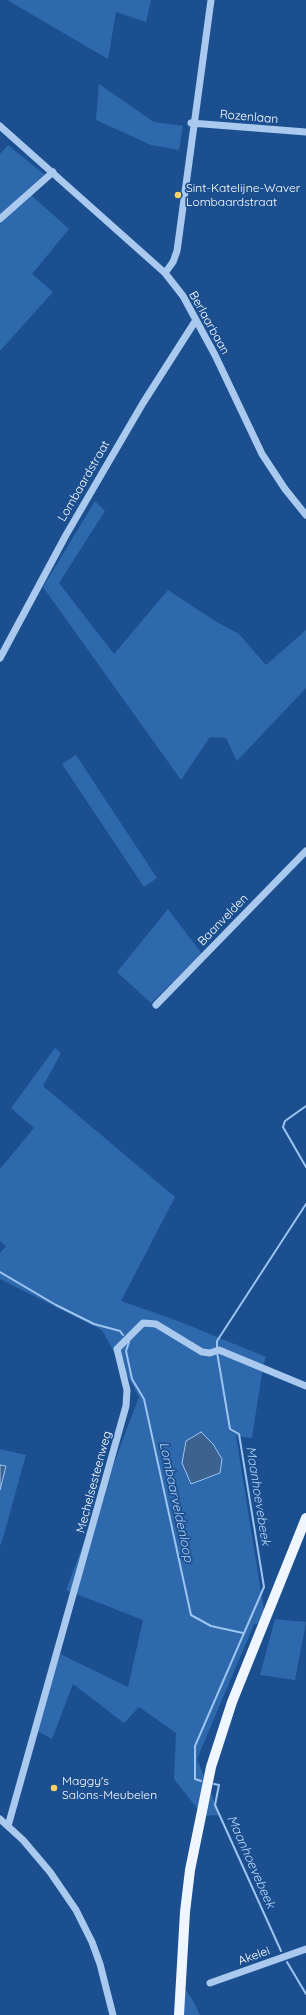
<!DOCTYPE html>
<style>
body{margin:0}
canvas{display:block;background:#1b4f8f}
</style>
<canvas width="306" height="2015"></canvas>
<script>
const ctx = document.querySelector('canvas').getContext('2d');
ctx.lineJoin = 'round';
function fillPath(path, color) {
  ctx.fillStyle = color;
  ctx.fill(path, 'evenodd');
}
function shape(rows) {
  const path = new Path2D();
  for (const r of rows) {
    path.moveTo(r[0], r[1]);
    for (let i = 2; i < r.length; i += 2) path.lineTo(r[i], r[i + 1]);
  }
  return path;
}
function stroke(path, color, width, dash) {
  ctx.strokeStyle = color;
  ctx.lineWidth = width;
  ctx.lineCap = dash ? 'butt' : 'round';
  ctx.setLineDash(dash || []);
  ctx.stroke(path);
}
function drawText(font, color, halo, rows, align = 'center') {
  ctx.font = font + ' Quicksand,sans-serif';
  ctx.lineWidth = 3.5;
  ctx.setLineDash([]);
  ctx.textBaseline = 'middle';
  ctx.strokeStyle = halo;
  ctx.fillStyle = color;
  for (const [text, x, y, turn = 0] of rows) {
    ctx.save();
    ctx.translate(x, y);
    ctx.rotate((+turn || 0) * Math.PI / 180);
    ctx.textAlign = isNaN(turn) ? turn : align;
    if (halo) ctx.strokeText(text, 0, 0);
    ctx.fillText(text, 0, 0);
    ctx.restore();
  }
}
const green = shape([
 [7,0,151,0,146,22,116,12,108,59],
 [99,84,154,122,183,126,179,150,151,145,96,120],
 [8,145,45,175,0,215,0,154],
 [31,195,69,229,32,274,53,292,0,351,0,221],
 [95,501,105,511,59,583,114,654,168,590,215,621,239,634,266,665,306,630,306,688,237,761,226,738,210,737,181,780,43,587],
 [76,755,157,878,144,887,62,764],
 [168,909,202,954,151,1003,117,972],
 [55,1048,61,1053,43,1086,175,1197,121,1301,178,1321,266,1357,263,1366,252,1438,236,1436,266,1623,254,1624,197,1759,220,1815,203,1816,174,1779,176,1733,139,1707,124,1723,73,1684,52,1739,36,1730,60,1654,128,1687,143,1620,66,1590,139,1397,102,1330,0,1279,0,1253,6,1246,0,1241,0,1169,34,1128,11,1108],
 [0,1449,26,1455,1,1545,0,1544],
 [275,1619,306,1622,295,1680,260,1675],
 [185,1989,192,1999,200,2015,184,2015]
]);
const water = shape([
 [201,1432,213,1444,222,1459,220,1473,191,1484,182,1463,186,1441,201,1432],
 [0,1465,6,1466,0,1490,0,1465]
]);
const stream = shape([
 [306,1106,285,1121,283,1127,306,1167],
 [0,1272,56,1305,94,1324,120,1331,123,1335],
 [129,1342,126,1351,132,1379,144,1399,191,1615,211,1626,243,1633],
 [217,1348,217,1341,306,1204],
 [201,1781,195,1779,195,1746,264,1587,239,1434,230,1429,217,1352],
 [214,1784,219,1785,215,1805,281,1951],
 [287,1962,306,1994]
]);
const minor = shape([
 [191,123,306,132],
 [0,126,165,273,183,296,215,355,262,454,285,489,306,515],
 [0,219,53,172],
 [165,273,173,262,177,251,211,0],
 [0,658,66,535,143,403,196,320],
 [156,1005,306,851],
 [0,1819,23,1840,50,1872,76,1910,92,1942,100,1964,113,2015],
 [8,1826,126,1406,127,1390,117,1349,143,1323,156,1324,202,1352,210,1353,219,1350,306,1386],
 [210,1983,306,1949]
]);
const major = shape([
 [179,2015,185,1912,190,1870,211,1767,232,1702,306,1518]
]);
const markers = [
 [178,195,4,"#ffd166"],
 [54,1788,4,"#ffd166"]
];
const streetNames = [
 ["Rozenlaan",249,117,5],
 ["Berlaarbaan",209,323,61],
 ["Lombaardstraat",84,481,-60],
 ["Baanvelden",223,920,-46],
 ["Mechelsesteenweg",94,1482,-75],
 ["Akelei",254,1956,-20]
];
const poiNames = [
 ["Sint-Katelijne-Waver",186,188],
 ["Lombaardstraat",186,202],
 ["Maggy's",62,1781],
 ["Salons-Meubelen",62,1795]
];
const waterNames = [
 ["Maanhoevebeek",258,1496,81],
 ["Lombaarveldenloop",176,1502,78],
 ["Maanhoevebeek",251,1862,66]
];
fillPath(green, '#2e69ad');
fillPath(water, '#3c6290');
stroke(water, '#9cc4f0', 1);
stroke(stream, '#9cc4f0', 2);
stroke(minor, '#a9c9ee', 7);
stroke(major, '#f0f6ff', 10);
for (const [x, y, r, color] of markers) {
  const dot = new Path2D();
  dot.arc(x, y, r, 0, 2 * Math.PI);
  ctx.fillStyle = color;
  ctx.fill(dot);
  stroke(dot, '#1b4f8f', 1.5);
}
drawText('12px', '#fff', '#1b4f8f', streetNames);
drawText('12px', '#fff', '#1b4f8f', poiNames, 'left');
drawText('italic 13px', '#b5d3f5', '#1b4f8f', waterNames);
</script>
